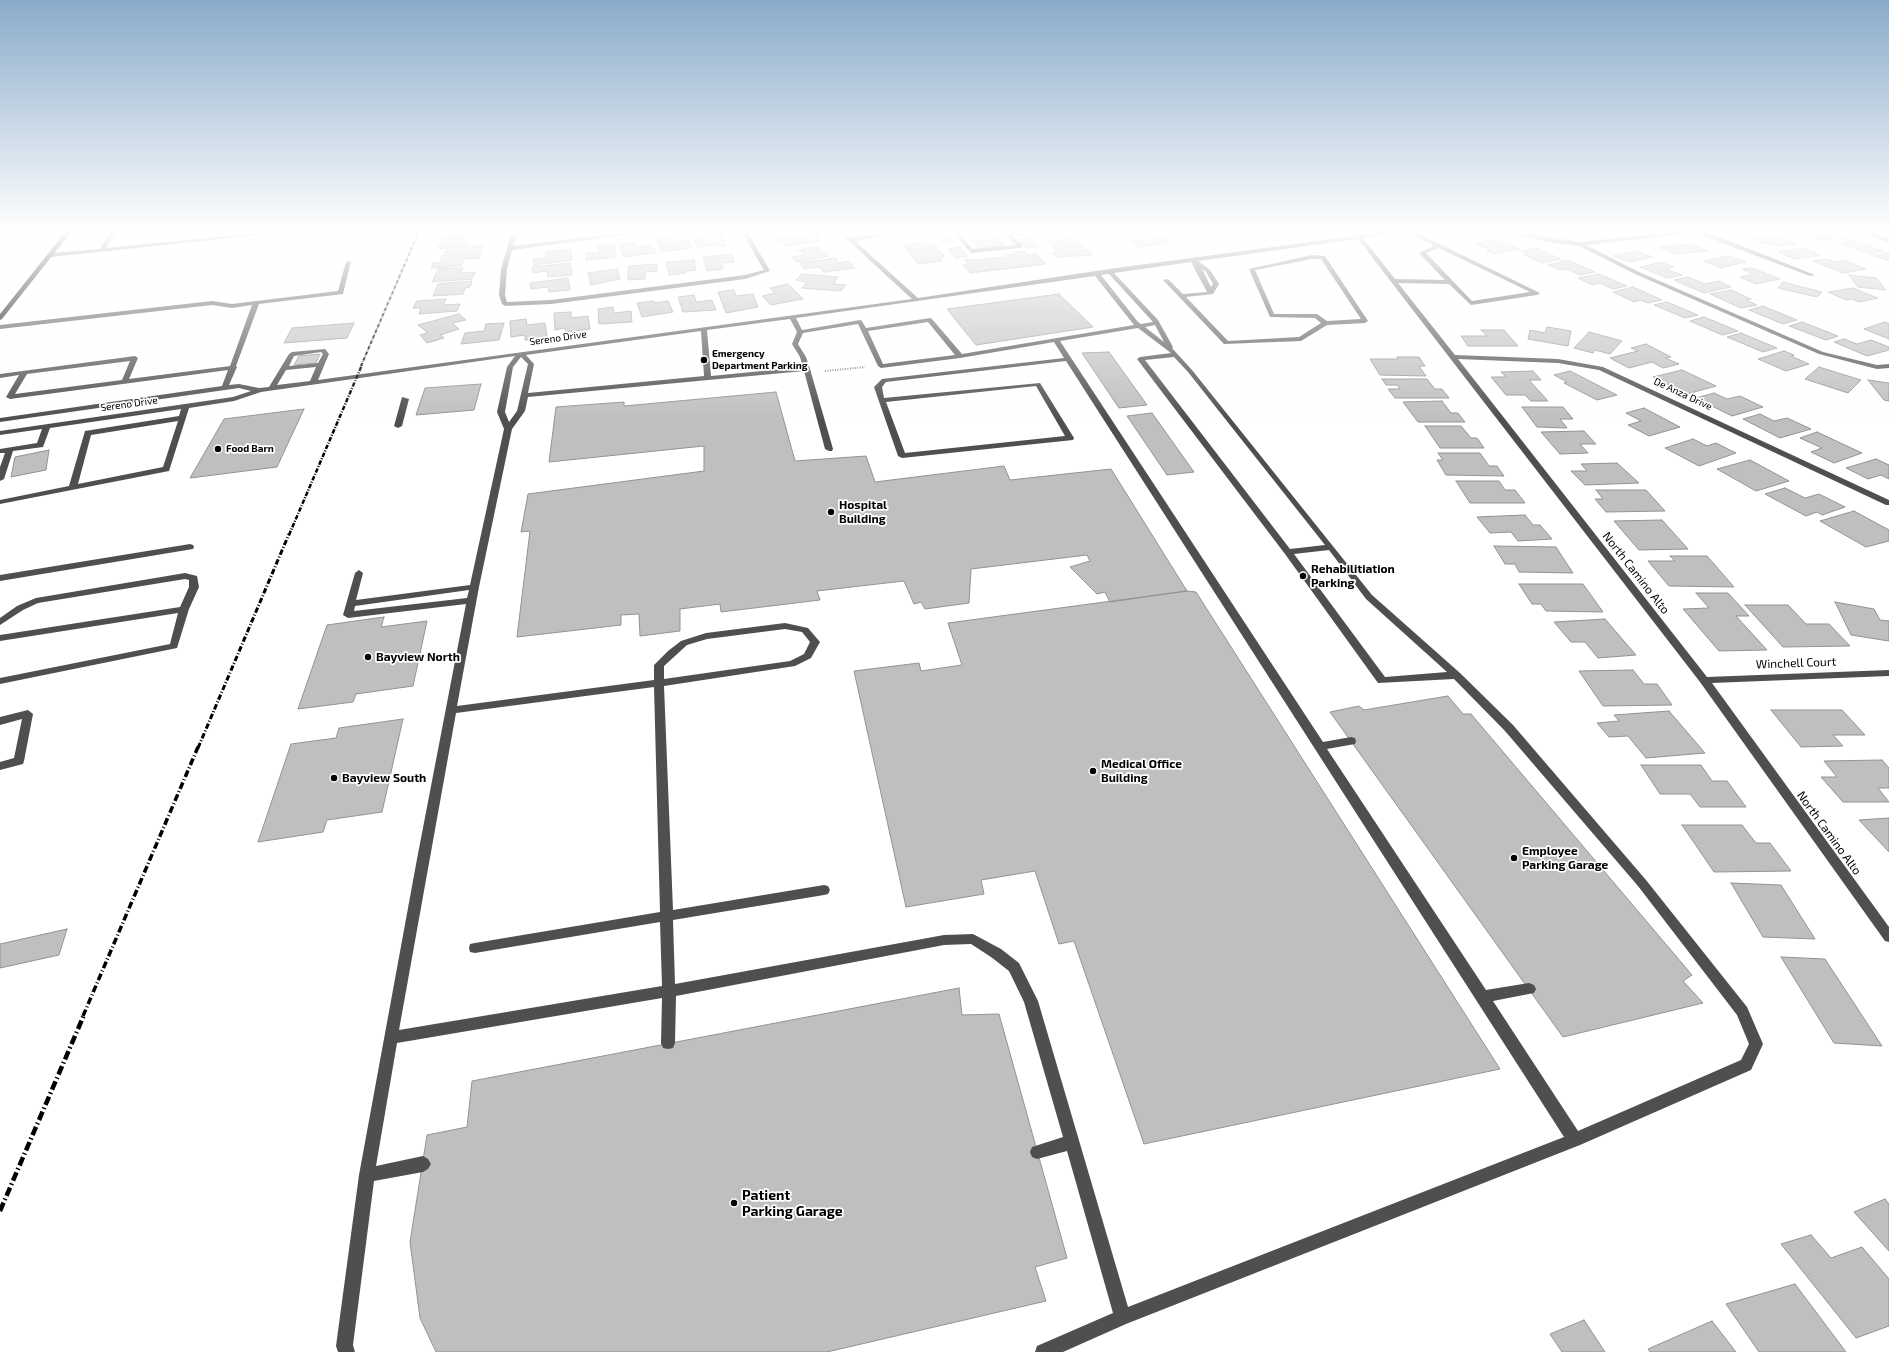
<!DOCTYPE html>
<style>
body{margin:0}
canvas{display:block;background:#fff}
</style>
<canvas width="1889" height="1352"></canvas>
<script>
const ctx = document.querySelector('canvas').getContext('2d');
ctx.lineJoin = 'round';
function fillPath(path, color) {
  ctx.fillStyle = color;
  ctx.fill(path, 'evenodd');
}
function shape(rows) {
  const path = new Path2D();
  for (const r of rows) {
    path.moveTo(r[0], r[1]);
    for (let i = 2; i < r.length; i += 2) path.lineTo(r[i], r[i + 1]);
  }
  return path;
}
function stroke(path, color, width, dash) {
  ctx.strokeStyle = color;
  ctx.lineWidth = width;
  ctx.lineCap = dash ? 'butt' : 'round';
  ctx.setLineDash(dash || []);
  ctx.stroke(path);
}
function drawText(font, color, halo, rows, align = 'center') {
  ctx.font = font + ' "Exo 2",sans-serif';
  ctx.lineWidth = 3.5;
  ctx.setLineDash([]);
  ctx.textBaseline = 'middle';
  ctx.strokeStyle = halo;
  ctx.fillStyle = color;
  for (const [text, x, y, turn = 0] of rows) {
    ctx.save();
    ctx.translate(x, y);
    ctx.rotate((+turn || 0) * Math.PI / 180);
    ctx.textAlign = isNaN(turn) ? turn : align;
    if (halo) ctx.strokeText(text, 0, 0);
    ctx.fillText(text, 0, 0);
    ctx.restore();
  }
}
const building = shape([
 [452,231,487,231,473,233,470,239,441,240,444,234,450,234,452,231],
 [770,231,804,231,772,235,770,231],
 [932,231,945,231,954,242,942,243,932,231],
 [964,231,990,231,1005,246,980,249,964,231],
 [1008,231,1021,231,1025,235,1013,236,1008,231],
 [1044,231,1066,231,1092,255,1056,257,1052,253,1057,252,1054,249,1063,248,1061,246,1054,247,1044,238,1039,239,1035,235,1046,233,1044,231],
 [1120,231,1155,231,1170,243,1140,247,1120,231],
 [1166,231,1178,231,1187,238,1177,239,1166,231],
 [1196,231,1207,231,1212,235,1203,236,1196,231],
 [1219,231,1292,231,1230,239,1219,231],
 [1798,231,1830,231,1847,238,1820,240,1798,231],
 [720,232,727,246,717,247,716,245,697,247,692,235,720,232],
 [815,232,820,241,785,246,783,241,777,242,775,237,815,232],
 [1773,234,1796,244,1775,246,1767,243,1762,243,1748,237,1773,234],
 [672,238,674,242,689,240,692,248,661,252,656,239,672,238],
 [1030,238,1039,247,1026,248,1017,240,1030,238],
 [1498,239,1520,249,1494,254,1487,251,1491,250,1475,243,1498,239],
 [1853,240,1883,251,1871,254,1840,243,1853,240],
 [469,242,467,246,483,246,481,251,444,253,447,248,438,249,441,243,469,242],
 [634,242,636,247,652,245,656,253,624,257,619,244,634,242],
 [924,242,926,244,933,244,945,257,939,258,942,261,918,264,903,245,924,242],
 [1693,244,1708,251,1673,254,1659,247,1693,244],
 [615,245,616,257,586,260,586,253,599,252,598,246,615,245],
 [816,246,829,256,797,262,791,257,805,255,799,250,816,246],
 [960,247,968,256,956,258,948,249,960,247],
 [1536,248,1561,259,1542,263,1523,254,1529,253,1522,251,1536,248],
 [1804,248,1820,255,1794,259,1778,252,1804,248],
 [570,249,572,260,534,265,533,259,546,257,546,252,570,249],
 [1024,251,1028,255,1036,254,1046,264,970,273,963,265,969,265,965,260,975,259,976,260,1007,257,1005,255,1015,254,1013,252,1024,251],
 [1636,251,1653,257,1630,262,1613,256,1636,251],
 [481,253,479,258,464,259,461,266,431,268,433,263,439,263,443,255,481,253],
 [1887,253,1889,254,1889,261,1874,256,1887,253],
 [732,254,734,262,721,263,723,269,707,271,703,257,732,254],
 [1729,256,1746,262,1721,268,1704,261,1729,256],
 [835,258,839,263,849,261,855,268,824,272,819,267,804,269,800,263,835,258],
 [1827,259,1835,262,1844,260,1866,269,1843,273,1813,261,1827,259],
 [694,260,696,270,685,271,686,273,669,275,666,262,694,260],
 [1568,260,1595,272,1581,275,1566,269,1560,270,1548,265,1568,260],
 [1661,262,1674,267,1666,269,1682,275,1668,278,1640,267,1661,262],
 [570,263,572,275,548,277,547,271,533,273,532,267,570,263],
 [657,264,657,271,645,272,645,279,628,280,628,266,657,264],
 [463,268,461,273,475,272,472,279,432,282,438,269,463,268],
 [1752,268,1780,279,1756,284,1740,277,1753,274,1742,269,1752,268],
 [617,269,620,279,591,285,588,273,617,269],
 [802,274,838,277,833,284,846,285,841,291,802,288,807,282,796,280,802,274],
 [1599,274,1627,286,1613,289,1600,283,1593,285,1578,278,1599,274],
 [1849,275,1876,278,1886,290,1858,287,1849,275],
 [1688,277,1705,284,1719,281,1731,287,1704,293,1674,280,1688,277],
 [568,278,570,290,549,292,548,287,531,289,530,283,568,278],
 [472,281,470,287,465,288,463,294,433,296,438,284,472,281],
 [1783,282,1822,292,1817,297,1778,288,1783,282],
 [788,284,803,299,771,305,762,296,775,293,770,288,788,284],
 [1633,287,1662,300,1648,303,1640,300,1634,302,1613,292,1633,287],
 [1853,288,1878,298,1859,302,1852,299,1846,300,1828,292,1853,288],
 [734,290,736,296,753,294,758,307,726,313,718,292,734,290],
 [1731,290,1751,299,1746,300,1757,305,1741,308,1710,294,1731,290],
 [1059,294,1093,327,976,345,947,309,1059,294],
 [694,295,696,302,712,300,716,310,683,312,678,297,694,295],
 [446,299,443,305,460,304,457,311,419,314,421,308,413,308,417,301,446,299],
 [654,301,655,303,668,301,673,312,642,317,637,303,654,301],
 [1667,302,1698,315,1685,318,1654,305,1667,302],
 [1763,306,1797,320,1783,324,1749,310,1763,306],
 [613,307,614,313,631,311,632,322,599,324,598,309,613,307],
 [571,312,571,318,588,316,590,329,566,332,565,328,555,330,554,313,571,312],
 [459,314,466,320,452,323,459,329,440,335,444,338,427,343,420,335,428,333,418,325,459,314],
 [1704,317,1738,331,1722,335,1690,321,1704,317],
 [526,319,527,325,545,323,547,338,525,340,525,335,511,337,510,321,526,319],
 [1802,322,1838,336,1826,340,1789,326,1802,322],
 [1885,322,1889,324,1889,339,1864,329,1885,322],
 [354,323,347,338,284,343,292,328,354,323],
 [504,323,499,340,461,344,465,333,484,331,486,324,504,323],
 [1547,327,1571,331,1568,346,1528,339,1530,330,1545,333,1547,327],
 [1481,330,1504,330,1518,346,1468,346,1461,336,1487,336,1481,330],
 [1589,332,1622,341,1610,354,1595,350,1593,353,1574,348,1589,332],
 [1741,333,1777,348,1763,352,1727,337,1741,333],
 [1844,339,1857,344,1871,340,1889,347,1889,350,1867,356,1834,342,1844,339],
 [1646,344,1671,357,1665,358,1679,364,1663,368,1652,362,1629,368,1610,358,1638,351,1631,348,1646,344],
 [1784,351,1794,355,1791,356,1809,364,1786,371,1758,359,1784,351],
 [1109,352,1147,405,1119,408,1082,353,1109,352],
 [320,354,316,363,294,365,299,356,320,354],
 [1397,357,1419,357,1425,366,1419,366,1426,376,1380,375,1370,359,1399,359,1397,357],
 [1819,367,1861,380,1848,393,1805,379,1819,367],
 [1682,370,1716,386,1687,394,1653,377,1682,370],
 [1533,371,1541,380,1529,380,1548,401,1531,401,1525,395,1506,395,1491,377,1506,377,1501,372,1533,371],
 [1570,371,1617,395,1597,400,1564,383,1567,382,1554,375,1570,371],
 [1382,379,1427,379,1435,389,1442,389,1449,398,1395,398,1388,389,1400,389,1397,385,1386,385,1382,379],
 [1868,380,1889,383,1889,401,1884,400,1868,380],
 [481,384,474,410,416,415,425,388,481,384],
 [776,392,795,461,866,456,875,482,1004,466,1010,480,1111,469,1187,591,1110,602,1105,592,1097,594,1070,567,1090,561,1087,555,971,569,969,603,925,609,921,602,914,604,904,581,817,591,820,600,721,612,720,604,680,609,680,631,640,636,639,614,621,615,621,625,517,637,530,531,521,532,528,494,704,471,704,446,549,462,556,407,624,402,624,406,776,392],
 [1714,393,1727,399,1740,396,1763,407,1732,416,1696,398,1714,393],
 [1442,401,1451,413,1458,413,1465,422,1418,422,1403,402,1442,401],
 [1522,407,1563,407,1573,419,1560,419,1567,428,1537,427,1522,407],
 [1644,408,1680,427,1649,436,1628,425,1641,421,1626,413,1644,408],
 [304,409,277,467,190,478,224,419,304,409],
 [1152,413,1194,472,1167,475,1127,416,1152,413],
 [1760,414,1774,421,1787,418,1811,429,1780,438,1743,419,1760,414],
 [1425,426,1461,426,1471,438,1477,438,1484,448,1440,448,1425,426],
 [1584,431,1596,444,1580,444,1588,453,1560,454,1541,432,1584,431],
 [1817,432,1862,453,1834,463,1811,452,1822,448,1800,438,1817,432],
 [1693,439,1707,446,1716,443,1736,453,1699,466,1665,448,1693,439],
 [49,450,46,470,11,477,15,457,49,450],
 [1438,453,1480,453,1489,466,1497,466,1504,476,1446,475,1437,460,1443,460,1438,453],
 [1876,459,1889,465,1889,479,1881,475,1868,479,1846,468,1876,459],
 [1750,460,1789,481,1756,491,1717,469,1750,460],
 [1617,463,1639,483,1585,485,1571,471,1587,471,1581,464,1617,463],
 [1456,481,1499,481,1505,490,1515,490,1525,503,1470,503,1456,481],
 [1785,488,1805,498,1819,494,1845,507,1822,515,1817,512,1806,516,1765,494,1785,488],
 [1596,490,1646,490,1665,511,1606,512,1595,499,1603,499,1596,490],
 [1854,511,1889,530,1889,541,1866,547,1820,521,1854,511],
 [1525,515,1533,525,1540,525,1552,539,1518,541,1511,532,1490,533,1477,517,1525,515],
 [1662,520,1688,549,1639,550,1614,521,1662,520],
 [1494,546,1556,547,1573,573,1519,572,1515,564,1505,564,1494,546],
 [1670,556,1707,556,1734,587,1669,586,1648,561,1675,561,1670,556],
 [1519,584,1583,584,1603,612,1546,611,1541,604,1532,604,1519,584],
 [1187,591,1196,592,1500,1069,1144,1144,1074,941,1059,944,1035,871,981,880,984,894,906,907,854,671,919,663,921,671,962,665,948,623,1187,591],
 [1696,593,1728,593,1749,616,1736,616,1767,650,1719,651,1683,609,1709,608,1696,593],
 [1835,602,1874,609,1880,620,1889,621,1889,641,1851,635,1835,602],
 [1745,605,1788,605,1806,624,1829,624,1850,646,1783,647,1745,605],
 [384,617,381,627,427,621,413,686,356,694,353,702,298,709,327,625,384,617],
 [1605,619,1636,655,1598,658,1585,642,1571,642,1554,622,1605,619],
 [1633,670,1644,684,1657,684,1672,705,1603,706,1579,671,1633,670],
 [1448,696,1463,714,1471,714,1692,975,1683,981,1703,1003,1563,1037,1330,712,1359,706,1364,710,1448,696],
 [1771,710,1842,710,1865,735,1833,735,1843,746,1801,747,1771,710],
 [1669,711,1705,753,1646,758,1628,736,1609,737,1597,723,1619,721,1614,715,1669,711],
 [403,719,382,812,327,820,323,832,258,842,291,744,336,738,339,728,403,719],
 [1882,760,1889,768,1889,788,1878,788,1889,802,1843,802,1821,777,1837,777,1824,761,1882,760],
 [1641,765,1701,765,1712,781,1727,781,1746,807,1700,807,1690,794,1660,794,1641,765],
 [1889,818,1889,852,1859,820,1889,818],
 [1682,825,1742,825,1756,843,1770,843,1791,871,1714,872,1682,825],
 [1731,883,1781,885,1815,939,1763,937,1731,883],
 [67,929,59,955,0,968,0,944,67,929],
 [1781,957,1825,959,1882,1046,1834,1043,1781,957],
 [959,988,962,1015,999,1014,1067,1258,1035,1267,1046,1301,827,1352,436,1352,420,1318,410,1242,427,1135,467,1127,472,1081,959,988],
 [1885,1199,1889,1204,1889,1251,1854,1212,1885,1199],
 [1811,1235,1831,1258,1862,1247,1889,1279,1889,1326,1856,1338,1781,1244,1811,1235],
 [1795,1284,1846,1352,1759,1352,1726,1304,1795,1284],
 [1584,1320,1605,1352,1562,1352,1550,1334,1584,1320],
 [1712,1321,1736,1352,1650,1352,1648,1349,1712,1321]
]);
const path = shape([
 [825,371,865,367]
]);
const minor = shape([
 [111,231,117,231,106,248,276,231,297,231,51,257,48,255,51,253,100,249,111,231],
 [512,231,518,231,513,246,637,231,655,231,512,250,507,269,505,295,507,302,551,300,745,275,764,270,741,231,747,231,770,271,745,279,551,304,505,306,502,304,499,295,501,269,512,231],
 [838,231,844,231,852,238,890,231,903,231,855,241,918,298,1109,269,1355,236,1354,234,1357,232,1361,235,1391,231,1413,231,1540,293,1537,295,1471,305,1449,284,1398,283,1455,355,1558,359,1603,367,1889,500,1889,505,1886,505,1599,370,1558,363,1458,359,1707,677,1889,670,1889,676,1712,683,1889,927,1889,942,1885,941,1700,682,1358,239,1198,261,1210,270,1219,284,1213,294,1186,297,1228,341,1299,337,1321,323,1315,318,1270,317,1249,269,1312,255,1325,256,1368,321,1365,323,1327,325,1301,341,1224,344,1163,280,1168,279,1183,294,1207,292,1191,262,1114,273,1158,320,1173,347,1172,348,1192,370,1372,595,1460,673,1513,725,1646,880,1747,1007,1763,1044,1751,1070,1580,1145,1126,1324,1063,1352,1035,1352,1037,1346,1113,1313,1067,1151,1037,1159,1032,1157,1030,1152,1032,1147,1063,1137,1024,1002,1009,971,991,957,971,944,944,945,676,996,675,1043,673,1048,668,1049,663,1048,661,1043,662,998,397,1043,376,1166,423,1156,428,1159,431,1164,428,1169,423,1172,374,1181,353,1345,355,1352,338,1352,336,1346,359,1175,417,859,466,604,348,618,343,615,355,573,359,570,363,573,356,600,470,585,504,429,497,412,507,367,515,356,261,392,234,401,189,408,169,471,0,504,0,500,69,486,85,431,179,416,181,409,50,428,43,447,13,451,4,479,0,481,0,467,5,453,0,453,0,449,37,443,42,429,0,435,0,431,233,397,251,391,239,388,0,422,0,418,222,386,228,370,10,399,6,397,19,375,0,378,0,374,135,356,138,358,129,379,230,366,252,305,232,308,212,305,0,329,0,325,212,301,232,304,338,291,346,262,351,261,343,294,259,304,236,366,237,367,229,385,239,384,259,388,269,387,289,354,292,352,325,349,329,354,318,380,912,299,838,231],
 [1407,232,1434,246,1419,253,1445,280,1395,279,1363,238,1407,232],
 [1439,248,1530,292,1472,301,1426,253,1439,248],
 [1312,259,1321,259,1361,319,1327,321,1317,314,1274,314,1255,270,1312,259],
 [1202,269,1206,272,1213,284,1211,287,1202,269],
 [1109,274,1153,322,1141,324,1138,322,1101,275,1109,274],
 [1095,276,1134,325,962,354,932,319,930,318,866,328,862,321,860,320,802,330,796,318,1095,276],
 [790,319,797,332,792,344,800,357,803,367,711,376,707,330,790,319],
 [928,322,955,355,883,364,868,331,928,322],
 [858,324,878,366,881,368,960,358,1054,342,1064,358,882,379,874,387,898,456,902,458,1073,440,1074,438,1040,383,884,398,882,387,886,382,1066,361,1564,1137,1128,1307,1038,1001,1019,963,1001,949,973,934,944,935,675,984,673,920,824,895,828,894,830,890,828,886,824,885,673,910,664,686,795,666,811,658,820,642,808,628,785,623,706,633,681,641,668,651,654,665,654,680,457,706,479,587,512,429,525,411,528,397,804,371,825,449,829,451,832,451,833,449,810,369,806,357,798,344,803,333,858,324],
 [1155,325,1164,342,1145,327,1155,325],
 [1138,328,1171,353,1140,357,1137,359,1285,554,1378,683,1454,679,1505,731,1638,886,1737,1015,1749,1044,1741,1060,1578,1131,1493,1001,1534,993,1536,989,1534,985,1529,983,1486,990,1327,749,1355,744,1356,741,1355,738,1351,737,1323,742,1060,341,1138,328],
 [701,331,704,376,528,393,534,364,526,355,701,331],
 [321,352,323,354,318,363,289,366,294,356,321,352],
 [521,357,528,364,517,411,509,422,505,412,513,367,521,357],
 [1174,357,1188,372,1325,545,1290,549,1145,360,1174,357],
 [130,361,122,380,15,394,27,374,130,361],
 [316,367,310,381,277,385,286,370,316,367],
 [1036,386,1065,436,905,453,886,402,1036,386],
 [178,421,163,467,78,484,91,435,178,421],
 [1329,550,1366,599,1447,672,1385,677,1294,554,1329,550],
 [469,590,467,598,354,611,355,606,469,590],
 [785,629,802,632,810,642,804,654,790,661,664,679,664,666,687,645,707,639,785,629],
 [654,687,660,912,475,943,470,944,469,948,470,952,475,953,660,922,662,986,399,1030,456,713,654,687],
 [952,231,958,231,972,249,1016,245,1001,231,1007,231,1023,246,1020,248,971,253,952,231],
 [1499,231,1511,231,1580,242,1684,231,1704,231,1815,275,1810,276,1696,233,1586,245,1639,272,1823,352,1877,365,1889,364,1889,368,1877,369,1819,354,1635,274,1579,246,1554,243,1499,231],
 [1861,231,1869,231,1889,239,1889,243,1861,231],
 [402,397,409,399,402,426,398,428,394,426,402,397],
 [190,544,193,545,194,547,193,549,0,581,0,575,190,544],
 [185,573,197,576,199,587,189,609,177,648,0,684,0,678,170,644,178,613,0,641,0,635,180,607,189,587,189,580,185,579,38,603,23,610,0,625,0,618,17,606,36,598,185,573],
 [28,710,33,714,24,761,23,764,0,770,0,762,14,758,22,719,0,725,0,717,28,710]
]);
const major = shape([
 [66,231,72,231,2,319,0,320,0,314,66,231]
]);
const railFar4 = shape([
 [361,366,419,231]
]);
const railFar3 = shape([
 [289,535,362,365]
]);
const railFar2 = shape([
 [198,748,289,534]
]);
const railFar1 = shape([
 [83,1016,198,747]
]);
const rail = shape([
 [0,1211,84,1015]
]);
const markers = [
 [704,360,4,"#000"],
 [218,449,4,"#000"],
 [831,512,4,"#000"],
 [1303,576,4,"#000"],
 [368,657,4,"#000"],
 [1093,771,4,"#000"],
 [334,778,4,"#000"],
 [1514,858,4,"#000"],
 [734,1203,4,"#000"]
];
const farStreetnames = [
 ["Sereno Drive",558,338,-8],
 ["De Anza Drive",1683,394,25],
 ["Sereno Drive",129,404,-8]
];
const farPoinames = [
 ["Emergency",712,354],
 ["Department Parking",712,366],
 ["Food Barn",226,449]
];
const poiNames = [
 ["Hospital",839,505],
 ["Building",839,519],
 ["Rehabilitiation",1311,569],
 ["Parking",1311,583],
 ["Bayview North",376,657],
 ["Medical Office",1101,764],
 ["Building",1101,778],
 ["Bayview South",342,778],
 ["Employee",1522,851],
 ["Parking Garage",1522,865]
];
const streetNames = [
 ["North Camino Alto",1636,573,52],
 ["Winchell Court",1796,663,-2],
 ["North Camino Alto",1829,833,54]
];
const nearPoinames = [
 ["Patient",742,1195],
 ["Parking Garage",742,1211]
];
fillPath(building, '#bfbfbf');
stroke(building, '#939393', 1);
stroke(path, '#717171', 2, [1, 1.5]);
fillPath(minor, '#4f4f4f');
fillPath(major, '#000');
stroke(railFar4, '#000', 2, [3.5, 1, 0.5, 1]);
stroke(railFar3, '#000', 2.5, [4.5, 1.5, 1, 1.5]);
stroke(railFar2, '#000', 3, [5.5, 2, 1, 2]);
stroke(railFar1, '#000', 3.5, [7, 2.5, 1, 2.5]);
stroke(rail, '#000', 4.5, [9, 3, 1.5, 3]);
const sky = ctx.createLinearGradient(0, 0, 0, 420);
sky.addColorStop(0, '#8aabca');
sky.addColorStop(0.55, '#fff');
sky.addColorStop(1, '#ffffff00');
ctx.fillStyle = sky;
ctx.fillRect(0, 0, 1889, 420);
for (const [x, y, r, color] of markers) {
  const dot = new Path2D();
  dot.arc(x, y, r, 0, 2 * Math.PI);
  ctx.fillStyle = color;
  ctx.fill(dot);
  stroke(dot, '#fff', 1.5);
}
drawText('10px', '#000', '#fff', farStreetnames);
drawText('bold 10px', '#000', '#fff', farPoinames, 'left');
drawText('bold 12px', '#000', '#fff', poiNames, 'left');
drawText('12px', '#000', '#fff', streetNames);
drawText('bold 14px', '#000', '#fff', nearPoinames, 'left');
</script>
